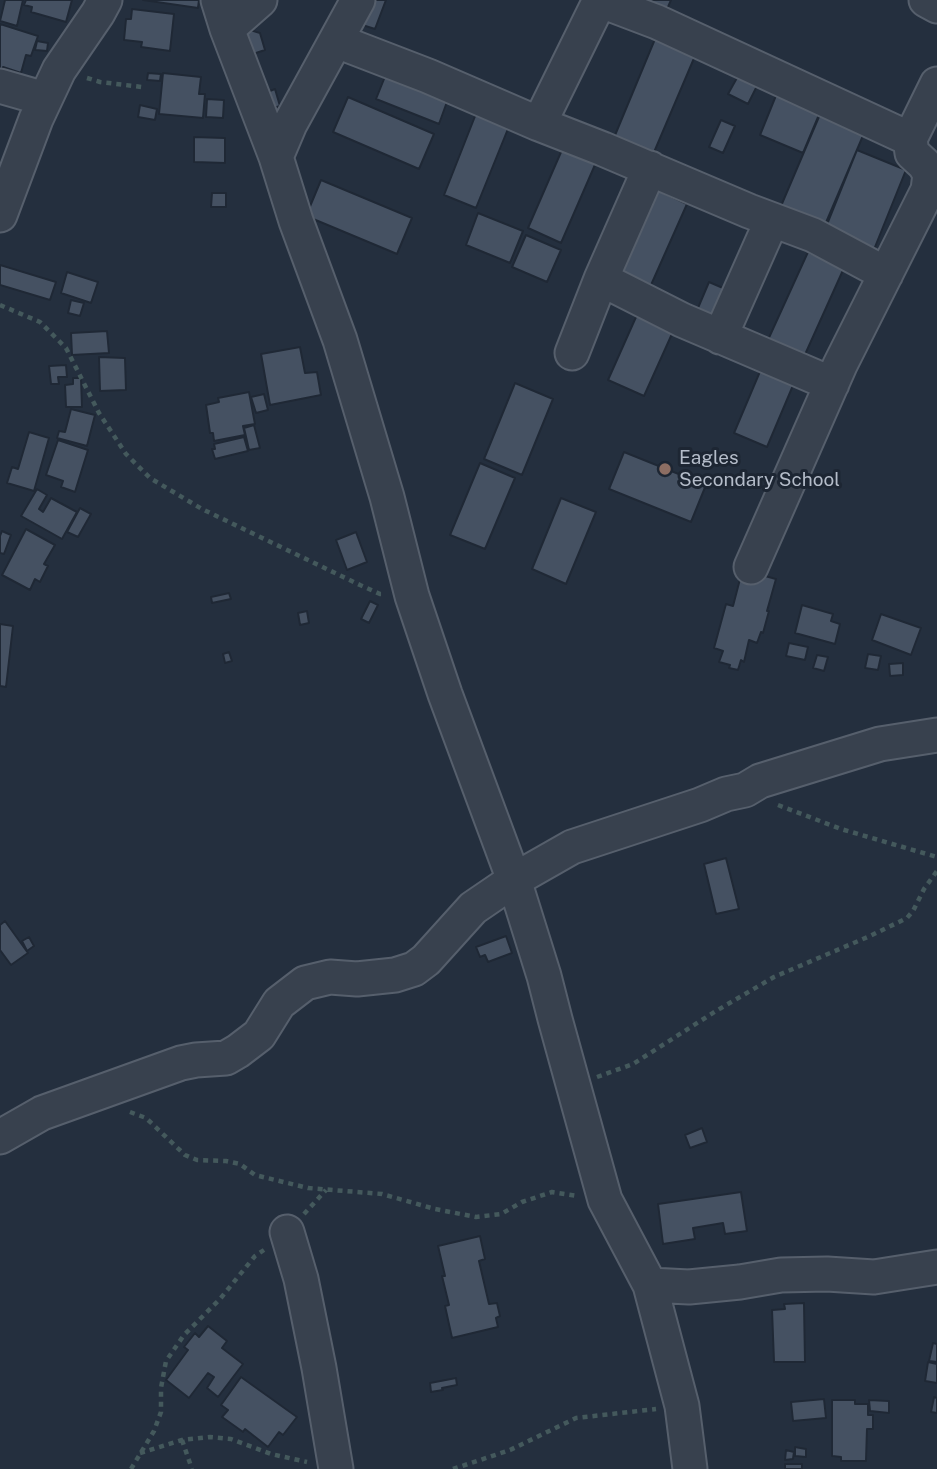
<!DOCTYPE html>
<style>
body{margin:0}
canvas{display:block;background:#242f3e}
</style>
<canvas width="937" height="1469"></canvas>
<script>
const ctx = document.querySelector('canvas').getContext('2d');
ctx.lineJoin = 'round';
function fillPath(path, color) {
  ctx.fillStyle = color;
  ctx.fill(path, 'evenodd');
}
function shape(rows) {
  const path = new Path2D();
  for (const r of rows) {
    path.moveTo(r[0], r[1]);
    for (let i = 2; i < r.length; i += 2) path.lineTo(r[i], r[i + 1]);
  }
  return path;
}
function stroke(path, color, width, dash) {
  ctx.strokeStyle = color;
  ctx.lineWidth = width;
  ctx.lineCap = dash ? 'butt' : 'round';
  ctx.setLineDash(dash || []);
  ctx.stroke(path);
}
function drawText(font, color, halo, rows, align = 'center') {
  ctx.font = font + ' "Public Sans",sans-serif';
  ctx.lineWidth = 6;
  ctx.setLineDash([]);
  ctx.textBaseline = 'middle';
  ctx.strokeStyle = halo;
  ctx.fillStyle = color;
  for (const [text, x, y, turn = 0] of rows) {
    ctx.save();
    ctx.translate(x, y);
    ctx.rotate((+turn || 0) * Math.PI / 180);
    ctx.textAlign = isNaN(turn) ? turn : align;
    if (halo) ctx.strokeText(text, 0, 0);
    ctx.fillText(text, 0, 0);
    ctx.restore();
  }
}
const building = shape([
 [5,0,23,0,17,26,0,21,5,0],
 [26,0,72,0,66,22,31,12,32,7,24,5,26,0],
 [143,0,199,0,198,8,143,0],
 [368,0,386,0,375,29,359,24,368,0],
 [629,0,671,0,662,21,629,0],
 [132,9,174,14,170,51,141,47,142,42,124,40,126,19,131,19,132,9],
 [0,24,38,36,31,56,26,55,21,73,3,67,1,73,0,73,0,24],
 [247,29,260,33,265,50,247,56,242,39,247,29],
 [655,39,695,56,652,157,613,140,655,39],
 [37,41,48,43,47,51,35,50,37,41],
 [390,64,452,88,439,124,376,99,390,64],
 [148,73,161,74,160,81,147,80,148,73],
 [163,73,201,77,199,94,205,94,203,118,159,114,163,73],
 [738,76,757,86,748,104,728,94,738,76],
 [275,89,280,106,267,110,262,94,275,89],
 [777,93,821,110,803,153,760,135,777,93],
 [348,97,434,134,419,169,333,132,348,97],
 [207,99,224,100,223,118,206,117,207,99],
 [481,101,514,114,476,208,444,195,481,101],
 [140,105,157,109,155,120,138,117,140,105],
 [821,112,865,131,822,232,778,213,821,112],
 [721,120,735,126,723,153,709,147,721,120],
 [568,136,601,151,561,243,528,228,568,136],
 [194,137,225,138,225,163,194,162,194,137],
 [857,150,906,170,873,252,824,232,857,150],
 [321,180,412,218,397,254,306,216,321,180],
 [651,187,687,204,647,294,611,277,651,187],
 [212,193,226,193,226,207,211,207,212,193],
 [478,213,523,231,510,263,466,245,478,213],
 [526,235,561,250,547,282,512,267,526,235],
 [808,252,844,268,803,359,767,342,808,252],
 [0,265,56,282,50,300,0,285,0,265],
 [67,272,98,282,91,303,61,293,67,272],
 [709,282,730,291,716,324,695,315,709,282],
 [71,300,84,303,80,316,68,313,71,300],
 [640,308,676,325,644,396,608,380,640,308],
 [107,331,109,353,72,355,71,333,107,331],
 [300,347,305,373,317,372,321,395,270,405,261,354,300,347],
 [99,357,125,358,126,390,100,391,99,357],
 [764,362,797,376,767,447,734,433,764,362],
 [66,365,67,377,58,377,59,384,51,384,49,366,66,365],
 [73,378,81,378,82,407,66,407,65,385,73,384,73,378],
 [515,383,553,399,522,475,484,459,515,383],
 [249,392,255,424,243,426,245,435,214,441,213,433,210,433,206,405,219,402,218,398,249,392],
 [264,394,268,410,256,413,251,397,264,394],
 [71,409,95,415,87,446,57,438,59,431,65,432,71,409],
 [254,425,260,448,249,450,244,428,254,425],
 [29,432,49,438,34,491,7,483,12,467,18,469,29,432],
 [244,437,248,451,215,459,212,449,215,449,214,444,244,437],
 [58,440,88,450,75,492,61,487,63,481,46,475,58,440],
 [624,452,706,485,691,522,609,489,624,452],
 [480,463,515,478,485,549,450,535,480,463],
 [37,489,47,495,39,509,43,512,51,498,77,512,62,539,21,516,37,489],
 [561,498,596,512,566,584,532,569,561,498],
 [80,508,91,514,78,537,67,532,80,508],
 [26,529,55,545,44,564,48,566,40,582,35,579,30,590,2,575,26,529],
 [2,531,11,535,4,554,0,553,0,536,2,531],
 [356,532,367,562,347,570,336,540,356,532],
 [754,573,776,579,767,611,769,611,763,633,761,632,757,643,749,640,744,662,741,660,738,670,729,668,730,665,719,662,723,651,714,648,726,604,733,606,740,579,754,573],
 [229,593,231,599,212,603,211,597,229,593],
 [370,601,378,605,369,623,361,619,370,601],
 [802,605,833,614,831,621,840,624,835,644,795,633,802,605],
 [307,611,309,623,300,625,298,613,307,611],
 [881,614,921,628,911,655,872,640,881,614],
 [0,624,13,626,6,687,0,686,0,624],
 [789,643,808,647,805,660,786,656,789,643],
 [229,652,232,661,225,663,223,654,229,652],
 [868,654,881,656,878,670,865,668,868,654],
 [817,655,828,657,824,671,813,668,817,655],
 [903,663,903,675,890,676,889,664,903,663],
 [726,858,739,909,716,914,704,864,726,858],
 [5,921,28,953,11,965,0,950,0,925,5,921],
 [506,936,512,953,488,962,485,955,480,957,476,947,506,936],
 [29,937,34,946,27,951,22,941,29,937],
 [702,1128,707,1142,690,1148,685,1135,702,1128],
 [741,1192,747,1231,725,1234,723,1223,693,1228,695,1239,663,1244,658,1204,741,1192],
 [480,1236,485,1259,479,1261,489,1304,497,1303,500,1316,496,1318,498,1327,452,1338,445,1306,449,1305,442,1276,445,1276,438,1246,480,1236],
 [804,1303,805,1362,774,1362,772,1310,785,1309,784,1304,804,1303],
 [208,1326,227,1341,222,1348,243,1364,218,1397,207,1388,214,1377,208,1373,189,1398,166,1380,188,1350,184,1347,195,1333,199,1337,208,1326],
 [933,1343,937,1344,937,1362,929,1361,933,1343],
 [928,1362,937,1364,937,1383,925,1381,928,1362],
 [241,1377,297,1417,283,1435,279,1432,268,1447,245,1429,243,1432,222,1417,228,1410,221,1405,241,1377],
 [456,1378,457,1385,442,1388,443,1390,431,1392,430,1383,456,1378],
 [934,1397,937,1398,937,1413,931,1412,934,1397],
 [824,1399,826,1418,793,1421,791,1402,824,1399],
 [832,1400,855,1400,855,1404,868,1404,868,1415,873,1415,873,1429,867,1429,866,1461,841,1461,841,1457,832,1456,832,1400],
 [869,1400,889,1401,889,1413,870,1411,869,1400],
 [795,1447,806,1449,806,1457,795,1456,795,1447],
 [786,1450,794,1452,793,1459,785,1460,786,1450],
 [785,1464,802,1464,802,1469,785,1469,785,1464]
]);
const path = shape([
 [87,78,100,82,142,87],
 [0,305,40,322,66,348,99,413,126,454,150,478,202,509,360,585,380,594,386,594],
 [778,805,841,829,937,857],
 [597,1077,633,1064,716,1011,774,977,870,936,907,918,913,911,924,889,937,871],
 [130,1112,146,1118,185,1155,197,1160,226,1161,240,1164,255,1175,308,1188,382,1194,435,1209,476,1217,501,1214,522,1202,552,1192,577,1196],
 [304,1214,326,1190],
 [182,1440,192,1469],
 [140,1453,182,1440,210,1437,231,1439,271,1454,307,1462],
 [131,1469,154,1431,161,1412,161,1388,166,1361,184,1335,220,1299,255,1256,264,1250],
 [453,1469,510,1450,576,1418,656,1409]
]);
const minor = shape([
 [218,0,227,29,276,157,296,221,340,340,387,497,412,596,445,694,514,880,544,976,555,1019,605,1200,650,1285,682,1406,690,1469],
 [599,0,657,22,910,139],
 [926,0,937,6],
 [227,29,260,0],
 [337,41,428,76,539,124,603,149,749,211,813,235,886,274],
 [0,86,45,99],
 [539,124,600,0],
 [276,157,290,124,358,0],
 [0,215,36,119,59,70,98,13,105,0],
 [601,279,682,320,832,384],
 [720,337,772,220],
 [572,353,601,279,650,168],
 [751,567,840,365,928,190,930,174,924,164,912,153,910,139,937,84],
 [0,1137,42,1113,181,1063,196,1060,226,1058,238,1051,259,1035,279,1003,305,983,330,977,357,979,395,975,414,969,426,960,473,908,514,880,572,847,700,805,726,794,745,790,760,781,880,744,937,735],
 [287,1232,301,1279,319,1368,336,1469],
 [650,1285,689,1287,740,1282,781,1275,827,1274,874,1277,937,1267]
]);
const markers = [
 [665,469,7,"#8d6e63"]
];
const poiNames = [
 ["Eagles",679,458],
 ["Secondary School",679,480]
];
fillPath(building, '#455162');
stroke(building, '#1f2835', 2);
stroke(minor, '#565f6c', 37);
stroke(path, '#44595c', 4.5, [5, 5]);
stroke(minor, '#38414e', 33);
for (const [x, y, r, color] of markers) {
  const dot = new Path2D();
  dot.arc(x, y, r, 0, 2 * Math.PI);
  ctx.fillStyle = color;
  ctx.fill(dot);
  stroke(dot, '#1d2633', 2.5);
}
drawText('19px', '#b4bcc9', '#1d2633', poiNames, 'left');
</script>
